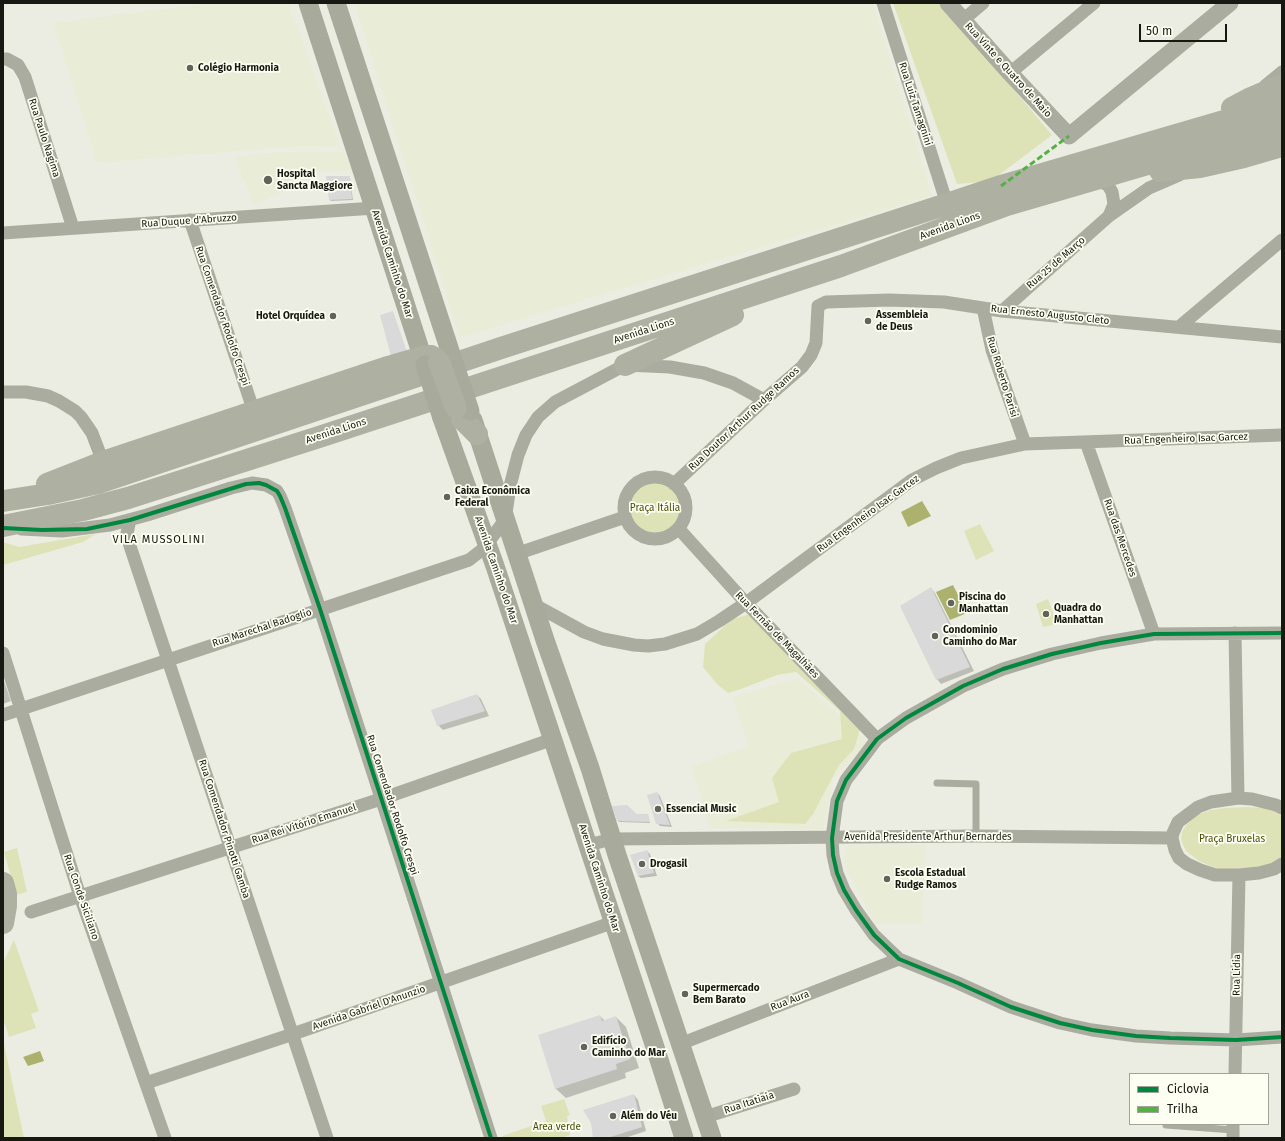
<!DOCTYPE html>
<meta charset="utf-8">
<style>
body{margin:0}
#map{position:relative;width:1285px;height:1141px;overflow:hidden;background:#ecede2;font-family:"Fira Sans",sans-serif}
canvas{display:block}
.frame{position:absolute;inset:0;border:4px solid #171811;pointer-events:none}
.legend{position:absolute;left:1129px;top:1073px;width:140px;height:52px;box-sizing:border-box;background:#fdfff2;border:1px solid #a1a398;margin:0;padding:5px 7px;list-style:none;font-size:12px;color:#171811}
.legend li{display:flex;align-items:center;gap:8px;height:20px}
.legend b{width:20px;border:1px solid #a1a398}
.scale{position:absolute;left:1139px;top:24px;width:88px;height:18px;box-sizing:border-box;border:2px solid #171811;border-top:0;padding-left:5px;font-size:12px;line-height:14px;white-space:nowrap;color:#171811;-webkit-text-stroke:3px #fdfff2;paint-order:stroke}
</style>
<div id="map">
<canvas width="1285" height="1141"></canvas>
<div class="frame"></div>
<ul class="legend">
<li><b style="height:5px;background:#00873e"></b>Ciclovia</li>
<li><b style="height:5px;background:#55b144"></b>Trilha</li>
</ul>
<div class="scale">50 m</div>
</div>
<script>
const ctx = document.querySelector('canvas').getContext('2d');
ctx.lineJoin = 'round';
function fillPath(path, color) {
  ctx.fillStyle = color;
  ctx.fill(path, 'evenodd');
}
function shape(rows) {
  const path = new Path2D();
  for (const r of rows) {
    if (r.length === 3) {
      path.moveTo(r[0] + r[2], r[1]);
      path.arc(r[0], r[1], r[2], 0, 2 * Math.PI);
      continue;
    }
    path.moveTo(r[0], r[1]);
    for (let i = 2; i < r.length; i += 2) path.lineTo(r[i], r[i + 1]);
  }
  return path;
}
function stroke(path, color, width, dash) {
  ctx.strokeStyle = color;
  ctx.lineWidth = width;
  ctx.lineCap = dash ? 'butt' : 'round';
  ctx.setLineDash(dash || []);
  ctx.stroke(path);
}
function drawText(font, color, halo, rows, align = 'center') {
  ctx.font = font + ' "Fira Sans",sans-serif';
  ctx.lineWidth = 3.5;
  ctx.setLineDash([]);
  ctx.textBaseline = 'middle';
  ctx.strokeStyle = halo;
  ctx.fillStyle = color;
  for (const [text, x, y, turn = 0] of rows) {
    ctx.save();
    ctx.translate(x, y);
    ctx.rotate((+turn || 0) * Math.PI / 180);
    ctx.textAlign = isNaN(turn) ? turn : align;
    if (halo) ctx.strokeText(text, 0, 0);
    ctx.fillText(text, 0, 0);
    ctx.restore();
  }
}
const built = shape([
 [212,3,289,3,340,146,270,148,96,163,82,113,53,23],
 [354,3,873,3,932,196,460,337],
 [280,152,344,152,353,171,291,173,294,187,254,205,234,157],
 [798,678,870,743,833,779,823,829,710,828,691,767,749,746,732,697],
 [846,845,925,845,922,924,875,924,846,869,844,860]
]);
const green = shape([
 [893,3,941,3,1052,135,991,181,957,184],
 [655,508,26],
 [980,524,994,551,976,560,964,531],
 [96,534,83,542,3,565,3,542,19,547],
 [1048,599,1057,624,1043,627,1036,604],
 [762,611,864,716,854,749,839,765,813,814,805,824,726,821,779,802,772,778,791,753,842,739,840,711,796,672,777,675,744,688,728,693,717,684,703,667,705,644,732,619],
 [1246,807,1265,808,1282,813,1282,859,1277,862,1246,871,1217,869,1199,861,1186,851,1181,840,1182,832,1187,824,1197,815,1211,810,1226,808],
 [17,848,27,892,16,895,4,852],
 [14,940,39,1011,31,1014,36,1028,9,1037,4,1022,3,1023,3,963],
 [3,1039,24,1138,3,1138],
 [564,1099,570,1115,567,1116,570,1135,562,1138,503,1138,502,1136,546,1121,541,1106]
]);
const water = shape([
 [922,501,931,516,908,527,901,512],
 [953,585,967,613,950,620,936,592],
 [40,1051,44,1061,28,1066,23,1057]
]);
const shadow = shape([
 [349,177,350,179,353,200,331,201,330,200],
 [931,588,935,593,974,671,941,684,937,679],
 [3,678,11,701,3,704],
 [477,695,481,699,489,716,443,730,438,725],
 [657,793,660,796,672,827,660,826,657,823],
 [636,815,648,816,650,823,619,822,618,821],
 [647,851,650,854,657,876,641,878,638,876],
 [600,1016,605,1021,616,1017,626,1027,639,1068,625,1073,626,1078,566,1098,556,1089,540,1036],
 [634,1095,638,1100,646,1131,625,1138,594,1138]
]);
const building = shape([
 [326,176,350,176,352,199,329,200],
 [393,311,407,352,391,356,380,315],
 [931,587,970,667,936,680,900,606],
 [477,694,485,711,437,726,431,710],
 [657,792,670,825,656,824,647,795],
 [627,805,637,814,648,814,650,822,617,821,612,806],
 [647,850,654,873,638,876,630,855],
 [600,1015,602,1021,616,1016,630,1059,616,1064,617,1069,555,1089,538,1035],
 [634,1094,642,1127,607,1138,593,1138,591,1123,583,1110]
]);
const service = shape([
 [937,783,976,784,976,836],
 [1166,1125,1233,1130]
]);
const minor = shape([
 [883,3,947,204],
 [963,20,983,3],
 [3,59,7,59,18,65,25,77,73,228],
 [1010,73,1094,3],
 [1265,86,1282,72],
 [1097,180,1108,185,1112,192,1114,204,1109,216],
 [190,220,254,412],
 [3,233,375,208],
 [983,308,992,350,1025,444],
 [1002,311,1109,216,1149,188,1179,175],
 [1179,327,1282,240],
 [3,392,26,392,48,396,59,401,75,411,81,417,92,433,103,462],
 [1086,442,1154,634],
 [655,508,31],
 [674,484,764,400,802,367,811,355,816,343,818,306,826,302,889,300,944,302,1002,311,1282,337],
 [130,520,127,533,130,546,327,1138],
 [21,529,62,531,110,525,147,515,231,488,252,483,266,485,277,491,280,496,285,508,320,609,491,1138],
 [679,529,746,603,877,739],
 [516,554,625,517],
 [533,604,584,632,603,639,634,645,648,646,665,644,697,634,719,621,746,603,912,480,936,468,961,458,1025,444,1282,435],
 [1235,633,1238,798],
 [1282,633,1154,634,1101,643,1052,654,1003,669,963,686,906,718,877,739,846,780,837,801,832,838,833,855,837,873,844,890,856,910,874,935,899,959,958,983,1011,1007,1060,1023,1092,1030,1136,1036,1170,1038,1236,1040,1282,1037],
 [3,653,80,896,165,1138],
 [3,715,469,560,483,549,505,520,510,486,518,455,526,435,538,417,555,402,625,365,670,367,704,373,733,383,764,400],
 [1282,808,1276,805,1252,799,1238,798,1211,802,1198,807,1178,822,1173,833,1172,838,1175,850,1179,858,1187,864,1200,870,1215,875,1239,875,1259,873,1274,869,1282,864],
 [588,845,612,839,976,836,1172,838],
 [31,912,381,799,553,739],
 [680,1044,899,959],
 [1235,1074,1239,875],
 [146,1083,293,1034,614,922],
 [705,1117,794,1089],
 [1233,1124,1233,1138]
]);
const tertiary = shape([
 [948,3,1010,73,1069,136,1230,3]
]);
const secondary = shape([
 [308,3,425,365],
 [336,3,452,357],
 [442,418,495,566,654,1044,684,1138],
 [473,420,545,640,590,768,617,855,712,1138]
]);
const trunk = shape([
 [1232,108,1249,99,1282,85],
 [1160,171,1200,167,1244,157,1282,146],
 [625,365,733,315],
 [456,408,462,419,477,434],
 [47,484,103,462,388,367,422,357,431,356,438,360,439,362],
 [3,501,48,494,98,483,501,348,947,204,1001,186,1282,104],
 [3,526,83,510,128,498,319,437,841,266,1007,205,1282,125],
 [3,883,6,894,6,906,3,923]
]);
const secondaryBridge = shape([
 [452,357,470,411],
 [425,365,442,418]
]);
const trunkBridge = shape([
 [439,362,456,408]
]);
const quiet = shape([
 [1001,186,1069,136]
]);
const cycleway = shape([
 [3,528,42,530,87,529,130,520,246,484,259,483,266,485,277,491,280,496,285,508,320,609,491,1138],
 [1282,633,1154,634,1101,643,1052,654,1003,669,963,686,906,718,877,739,846,780,837,801,832,838,833,855,837,873,844,890,856,910,874,935,899,959,958,983,1011,1007,1060,1023,1092,1030,1136,1036,1170,1038,1236,1040,1282,1037]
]);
const markers = [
 [190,68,4,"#62635a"],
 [268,180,5,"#62635a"],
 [333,316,4,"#62635a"],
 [868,321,4,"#62635a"],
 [447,497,4,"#62635a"],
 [951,603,4,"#62635a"],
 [1046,614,4,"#62635a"],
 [935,636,4,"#62635a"],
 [658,809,4,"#62635a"],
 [642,864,4,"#62635a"],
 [887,879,4,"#62635a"],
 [685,994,4,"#62635a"],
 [584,1047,4,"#62635a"],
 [613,1116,4,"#62635a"]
];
const poiNames = [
 ["Colégio Harmonia",198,68],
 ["Hospital",277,174],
 ["Sancta Maggiore",277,186],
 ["Assembleia",876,315],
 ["de Deus",876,327],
 ["Hotel Orquídea",325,316,"right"],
 ["Caixa Econômica",455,491],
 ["Federal",455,503],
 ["Piscina do",959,597],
 ["Manhattan",959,609],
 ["Quadra do",1054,608],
 ["Manhattan",1054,620],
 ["Condominio",943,630],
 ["Caminho do Mar",943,642],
 ["Essencial Music",666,809],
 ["Drogasil",650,864],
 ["Escola Estadual",895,873],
 ["Rudge Ramos",895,885],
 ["Supermercado",693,988],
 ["Bem Barato",693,1000],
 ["Edifício",592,1041],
 ["Caminho do Mar",592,1053],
 ["Além do Véu",621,1116]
];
const streetNames = [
 ["Rua Vinte e Quatro de Maio",1008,70,48],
 ["Rua Luiz Tamagnini",915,104,72],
 ["Rua Paulo Nagima",44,138,72],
 ["Rua Duque d'Abruzzo",189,221,-4],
 ["Avenida Lions",950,226,-20],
 ["Rua 25 de Março",1056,263,-41],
 ["Avenida Caminho do Mar",392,264,72],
 ["Rua Ernesto Augusto Cleto",1050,315,6],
 ["Rua Comendador Rodolfo Crespi",222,316,71],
 ["Avenida Lions",644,331,-18],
 ["Rua Roberto Parisi",1002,377,73],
 ["Rua Doutor Arthur Rudge Ramos",744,419,-43],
 ["Avenida Lions",336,431,-18],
 ["Rua Engenheiro Isac Garcez",1186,439,-2],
 ["Rua Engenheiro Isac Garcez",868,514,-36],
 ["Rua das Mercedes",1120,538,71],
 ["Avenida Caminho do Mar",496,570,71],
 ["Rua Marechal Badoglio",262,628,-18],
 ["Rua Fernão de Magalhães",777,635,46],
 ["Rua Comendador Rodolfo Crespi",392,805,72],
 ["Rua Rei Vitório Emanuel",304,824,-18],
 ["Rua Comendador Pinotti Gamba",224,829,72],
 ["Avenida Presidente Arthur Bernardes",928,837],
 ["Avenida Caminho do Mar",599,878,72],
 ["Rua Conde Siciliano",81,897,71],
 ["Rua Lidia",1237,975,-89],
 ["Rua Aura",790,1001,-21],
 ["Avenida Gabriel D'Anunzio",369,1008,-19],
 ["Rua Itatiaia",749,1103,-18]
];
const parkNames = [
 ["Praça Itália",655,508],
 ["Praça Bruxelas",1232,839],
 ["Area verde",557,1127]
];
const neighbourhoodNames = [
 ["VILA MUSSOLINI",159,540]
];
fillPath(built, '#e9ecd7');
fillPath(green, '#dee3b7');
fillPath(water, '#acb26e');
fillPath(shadow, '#0003');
fillPath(building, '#d8d9d8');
stroke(service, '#aaac9f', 7);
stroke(minor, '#aaac9f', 13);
stroke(tertiary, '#aaac9f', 17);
stroke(secondary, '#a8aa9c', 19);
stroke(trunk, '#aeb0a1', 22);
stroke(secondaryBridge, '#a8aa9c', 19);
stroke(trunkBridge, '#aeb0a1', 22);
stroke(quiet, '#55b144', 3, [6, 3]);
stroke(cycleway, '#00873e', 4);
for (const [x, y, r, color] of markers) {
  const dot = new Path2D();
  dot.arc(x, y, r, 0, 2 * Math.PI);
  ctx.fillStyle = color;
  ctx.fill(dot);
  stroke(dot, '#fdfff2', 1.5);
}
drawText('bold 10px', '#171811', '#fdfff2', poiNames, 'left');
drawText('10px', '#171811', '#fdfff2', streetNames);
drawText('10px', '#484d06', '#fdfff2', parkNames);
ctx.letterSpacing = '1px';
drawText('11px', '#171811', '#fdfff2', neighbourhoodNames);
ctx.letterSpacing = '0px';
</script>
